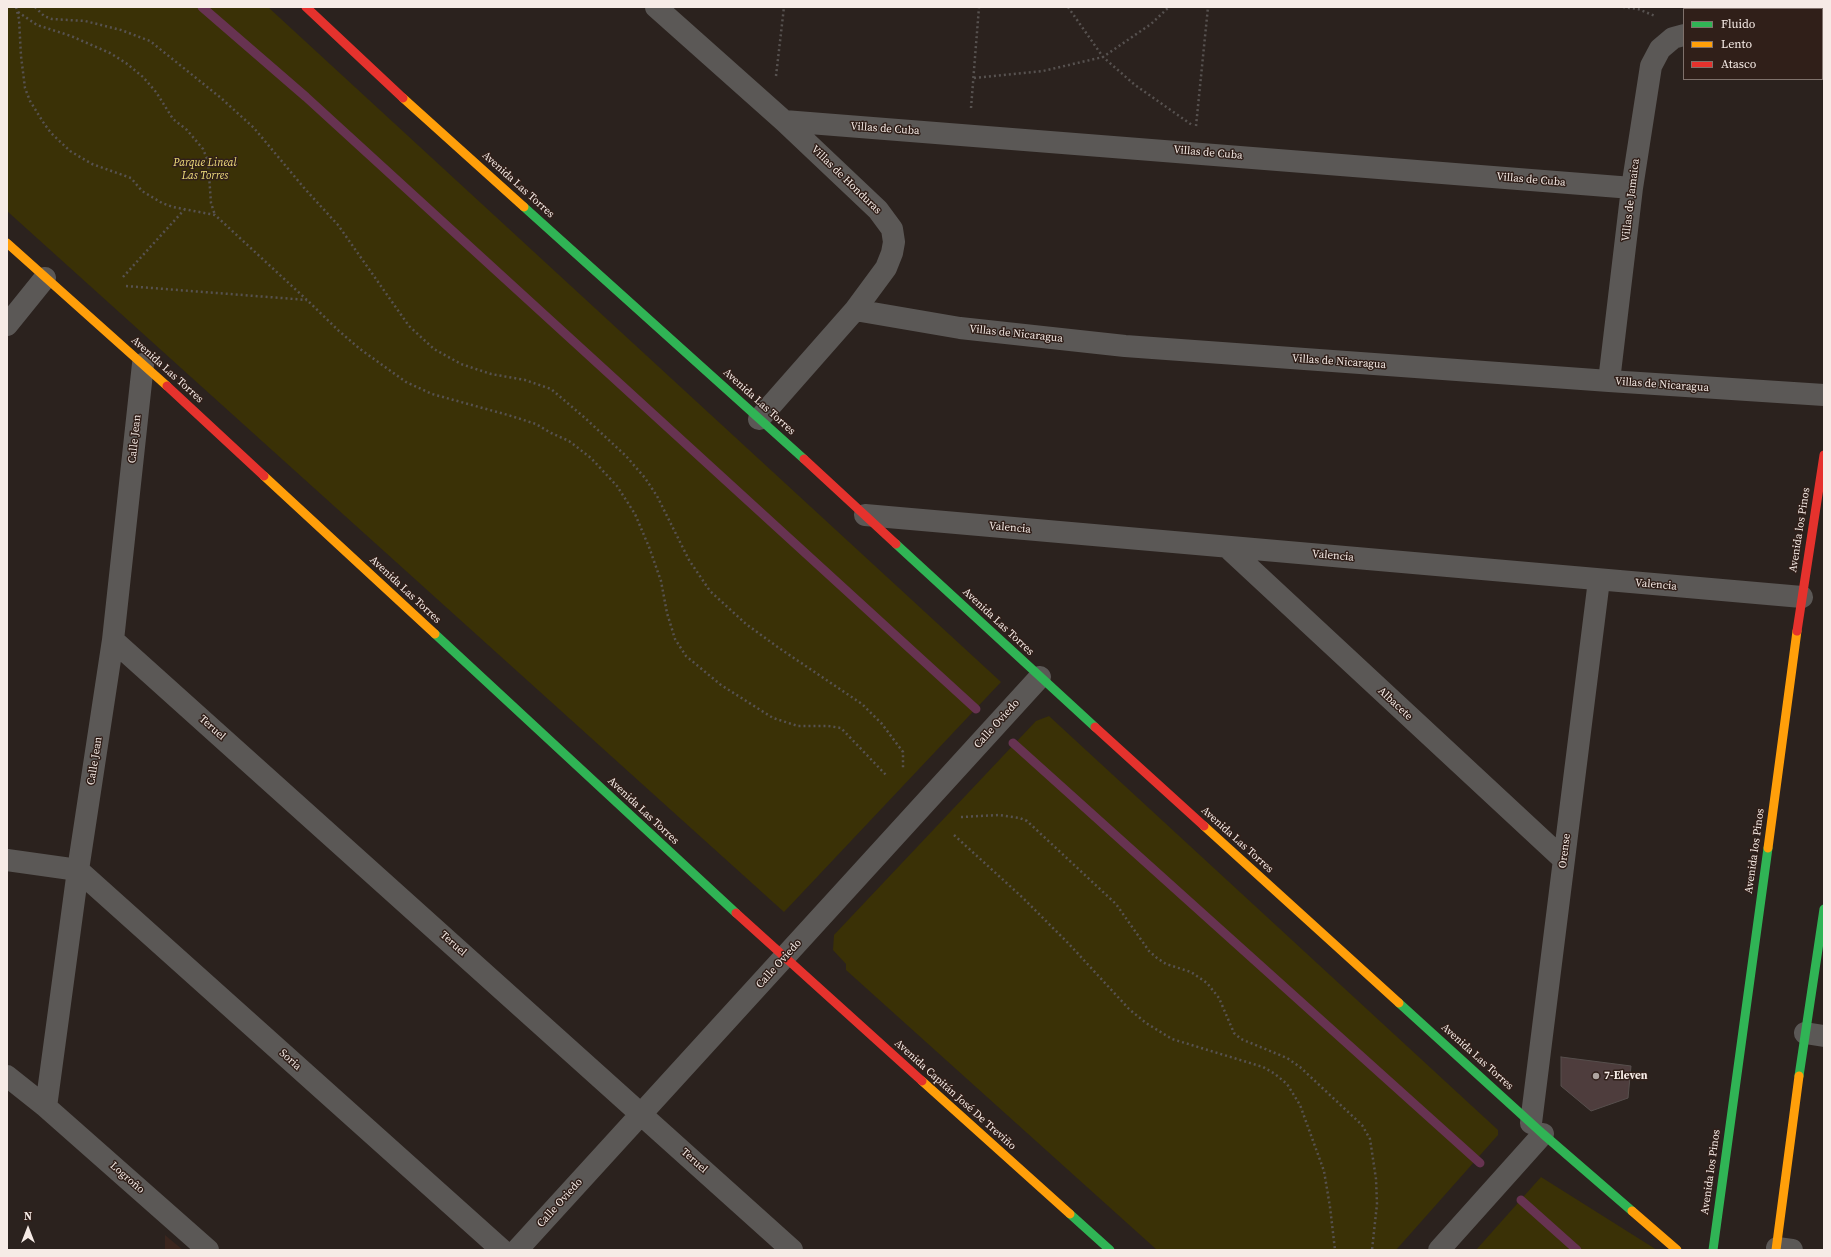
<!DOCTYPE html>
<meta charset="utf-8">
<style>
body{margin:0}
#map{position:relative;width:1831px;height:1257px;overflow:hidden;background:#2b221e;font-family:"Source Serif 4",serif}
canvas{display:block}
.frame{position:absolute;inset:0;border:8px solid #f6ebe6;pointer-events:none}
.legend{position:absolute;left:1683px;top:8px;width:140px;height:72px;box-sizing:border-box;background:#301f19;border:1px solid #7f716b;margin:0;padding:5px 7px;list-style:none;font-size:12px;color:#f6ebe6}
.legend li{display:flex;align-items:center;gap:8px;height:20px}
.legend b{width:20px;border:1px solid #7f716b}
.north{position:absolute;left:8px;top:1209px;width:40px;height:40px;-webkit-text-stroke:3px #301f19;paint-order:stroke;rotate:0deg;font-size:11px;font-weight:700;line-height:16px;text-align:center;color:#f6ebe6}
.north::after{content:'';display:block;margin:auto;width:14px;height:18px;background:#f6ebe6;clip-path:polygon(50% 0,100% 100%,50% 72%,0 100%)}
</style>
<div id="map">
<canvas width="1831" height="1257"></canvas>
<div class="frame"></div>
<ul class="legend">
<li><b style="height:5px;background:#30b455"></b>Fluido</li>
<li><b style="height:5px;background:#ff9f0a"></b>Lento</li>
<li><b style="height:5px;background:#e5322d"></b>Atasco</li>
</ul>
<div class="north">N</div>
</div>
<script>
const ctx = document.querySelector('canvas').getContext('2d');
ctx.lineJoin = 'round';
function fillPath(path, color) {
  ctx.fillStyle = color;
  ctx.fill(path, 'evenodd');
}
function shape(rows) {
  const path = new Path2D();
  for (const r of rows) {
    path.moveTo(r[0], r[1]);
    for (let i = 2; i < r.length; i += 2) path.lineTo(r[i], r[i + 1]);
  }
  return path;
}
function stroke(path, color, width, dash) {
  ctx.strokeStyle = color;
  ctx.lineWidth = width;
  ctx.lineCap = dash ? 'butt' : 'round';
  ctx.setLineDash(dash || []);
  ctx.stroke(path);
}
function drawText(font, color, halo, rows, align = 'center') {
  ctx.font = font + ' "Source Serif 4",serif';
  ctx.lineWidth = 3;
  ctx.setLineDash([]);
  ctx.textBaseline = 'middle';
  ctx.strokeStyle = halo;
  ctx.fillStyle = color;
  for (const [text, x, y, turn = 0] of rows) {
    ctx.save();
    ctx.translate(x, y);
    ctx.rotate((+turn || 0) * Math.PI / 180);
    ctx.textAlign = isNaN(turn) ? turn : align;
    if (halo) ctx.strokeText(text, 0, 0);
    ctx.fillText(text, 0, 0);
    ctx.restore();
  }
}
const built = shape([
 [165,1235,183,1250,165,1250]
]);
const green = shape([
 [7,7,268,7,1001,682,784,912,7,211],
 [1049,716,1498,1130,1498,1135,1396,1250,1157,1250,846,970,846,964,833,950,834,935,1036,721],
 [1541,1177,1657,1250,1476,1250]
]);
const stream = shape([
 [202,7,306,97,976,709],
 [1013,743,1480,1163],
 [1521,1200,1577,1250]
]);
const building = shape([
 [1561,1057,1631,1066,1628,1098,1591,1111,1561,1086,1561,1057]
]);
const path = shape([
 [16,7,19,19,21,56,25,88,30,101,43,122,51,133,70,151,92,164,131,178,142,191,162,203,173,207,215,215,307,300,339,331,360,349,406,382,432,394,508,415,536,424,551,433,569,441,591,458,617,486,635,514,649,547,661,581,667,613,675,639,686,656,721,685,773,718,798,726,828,726,841,728,886,775],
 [35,7,44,16,52,19,85,21,121,30,150,41,221,98,254,128,305,189,338,225,409,326,434,349,461,364,491,374,525,380,551,389,585,418,626,456,645,478,657,496,689,560,710,591,746,624,779,648,862,704,882,724,903,752,903,768],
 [1068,7,1103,57,1135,85,1192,125],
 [1623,7,1638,9,1655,16],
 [18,12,37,25,71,36,110,53,126,63,143,77,156,92,173,119,187,130,203,149,208,161,211,203,215,215],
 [776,76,784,7],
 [974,78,1043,71,1103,57,1151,24,1169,7],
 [971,108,979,7],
 [1196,126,1208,7],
 [123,277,184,210],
 [126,286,307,300],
 [961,817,999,815,1020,818,1027,821,1116,904,1149,951,1157,958,1166,964,1191,972,1207,983,1219,998,1234,1033,1241,1039,1287,1058,1300,1067,1362,1125,1370,1139,1376,1179,1377,1204,1372,1250],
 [954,835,1023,898,1069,944,1129,1009,1146,1023,1172,1039,1263,1067,1275,1074,1287,1084,1300,1105,1324,1171,1330,1207,1335,1250]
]);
const street = shape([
 [656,7,784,121,878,210,892,229,894,242,892,253,886,268,855,310,759,419],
 [1822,48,1824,48],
 [784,121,1632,188],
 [855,310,960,328,1125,346,1609,381,1824,395],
 [7,325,45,278],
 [1609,381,1632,188,1651,66,1660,49,1673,38,1684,35],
 [865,515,1802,597],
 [1227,547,1564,860],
 [113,640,792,1250],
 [7,860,78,870,502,1250],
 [1805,1033,1824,1036],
 [7,1076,46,1107,208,1250],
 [46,1107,78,870,113,640,143,364],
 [1531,1123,1599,580],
 [1777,1248,1792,1250],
 [517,1250,1040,677],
 [1439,1250,1543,1134]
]);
const fast = shape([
 [524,207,804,459],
 [896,544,1095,727],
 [435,634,736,913],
 [1399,1003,1543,1134,1632,1211],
 [1799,1076,1824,909],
 [1070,1214,1110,1250],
 [1713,1250,1768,848]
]);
const slow = shape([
 [403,98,524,207],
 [7,243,167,386],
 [264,476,435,634],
 [1204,826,1399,1003],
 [1768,848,1797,631],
 [922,1081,1070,1214],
 [1632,1211,1677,1250],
 [1776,1250,1799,1076]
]);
const jam = shape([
 [306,7,403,98],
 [167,386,264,476],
 [804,459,896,544],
 [1797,631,1824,455],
 [1095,727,1204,826],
 [736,913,922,1081]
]);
const markers = [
 [1596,1076,4,"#afa5a0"]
];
const streetNames = [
 ["Villas de Cuba",885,129,4],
 ["Villas de Cuba",1208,153,5],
 ["Villas de Honduras",846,180,44],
 ["Villas de Cuba",1531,180,5],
 ["Avenida Las Torres",518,185,42],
 ["Villas de Jamaica",1631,200,-83],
 ["Villas de Nicaragua",1016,334,6],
 ["Villas de Nicaragua",1339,362,4],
 ["Avenida Las Torres",167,370,42],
 ["Villas de Nicaragua",1662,385,4],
 ["Avenida Las Torres",759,402,42],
 ["Calle Jean",135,439,-84],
 ["Valencia",1010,528,5],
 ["Avenida los Pinos",1800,530,-81],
 ["Valencia",1333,556,5],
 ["Valencia",1656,585,5],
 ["Avenida Las Torres",405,590,43],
 ["Avenida Las Torres",998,622,43],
 ["Albacete",1395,704,43],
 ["Calle Oviedo",997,724,-48],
 ["Teruel",212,728,42],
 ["Calle Jean",95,761,-81],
 ["Avenida Las Torres",643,811,43],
 ["Avenida Las Torres",1237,840,42],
 ["Orense",1565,851,-83],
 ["Avenida los Pinos",1755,851,-82],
 ["Teruel",453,944,42],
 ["Calle Oviedo",779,964,-48],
 ["Avenida Las Torres",1477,1057,42],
 ["Soria",290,1060,42],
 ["Avenida Capitán José De Treviño",955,1095,42],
 ["Teruel",694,1161,42],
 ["Avenida los Pinos",1711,1172,-82],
 ["Logroño",127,1178,41],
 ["Calle Oviedo",560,1203,-48]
];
const parkNames = [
 ["Parque Lineal",205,163],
 ["Las Torres",205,176]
];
const poiNames = [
 ["7-Eleven",1604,1076]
];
fillPath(built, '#3b261e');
fillPath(green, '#3a3106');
stroke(stream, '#673351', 9);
fillPath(building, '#4e3d3d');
stroke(building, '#574f4d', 1);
stroke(path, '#575250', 2.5, [2, 3]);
stroke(street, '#5b5856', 22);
stroke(fast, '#30b455', 9);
stroke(slow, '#ff9f0a', 9);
stroke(jam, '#e5322d', 9);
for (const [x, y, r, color] of markers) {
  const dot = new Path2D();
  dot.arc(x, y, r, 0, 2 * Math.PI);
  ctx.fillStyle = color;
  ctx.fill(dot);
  stroke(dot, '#301f19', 1.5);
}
drawText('11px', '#f6ebe6', '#301f19', streetNames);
drawText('italic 11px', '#f2df7d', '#301f19', parkNames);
drawText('bold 11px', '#f6ebe6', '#301f19', poiNames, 'left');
</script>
